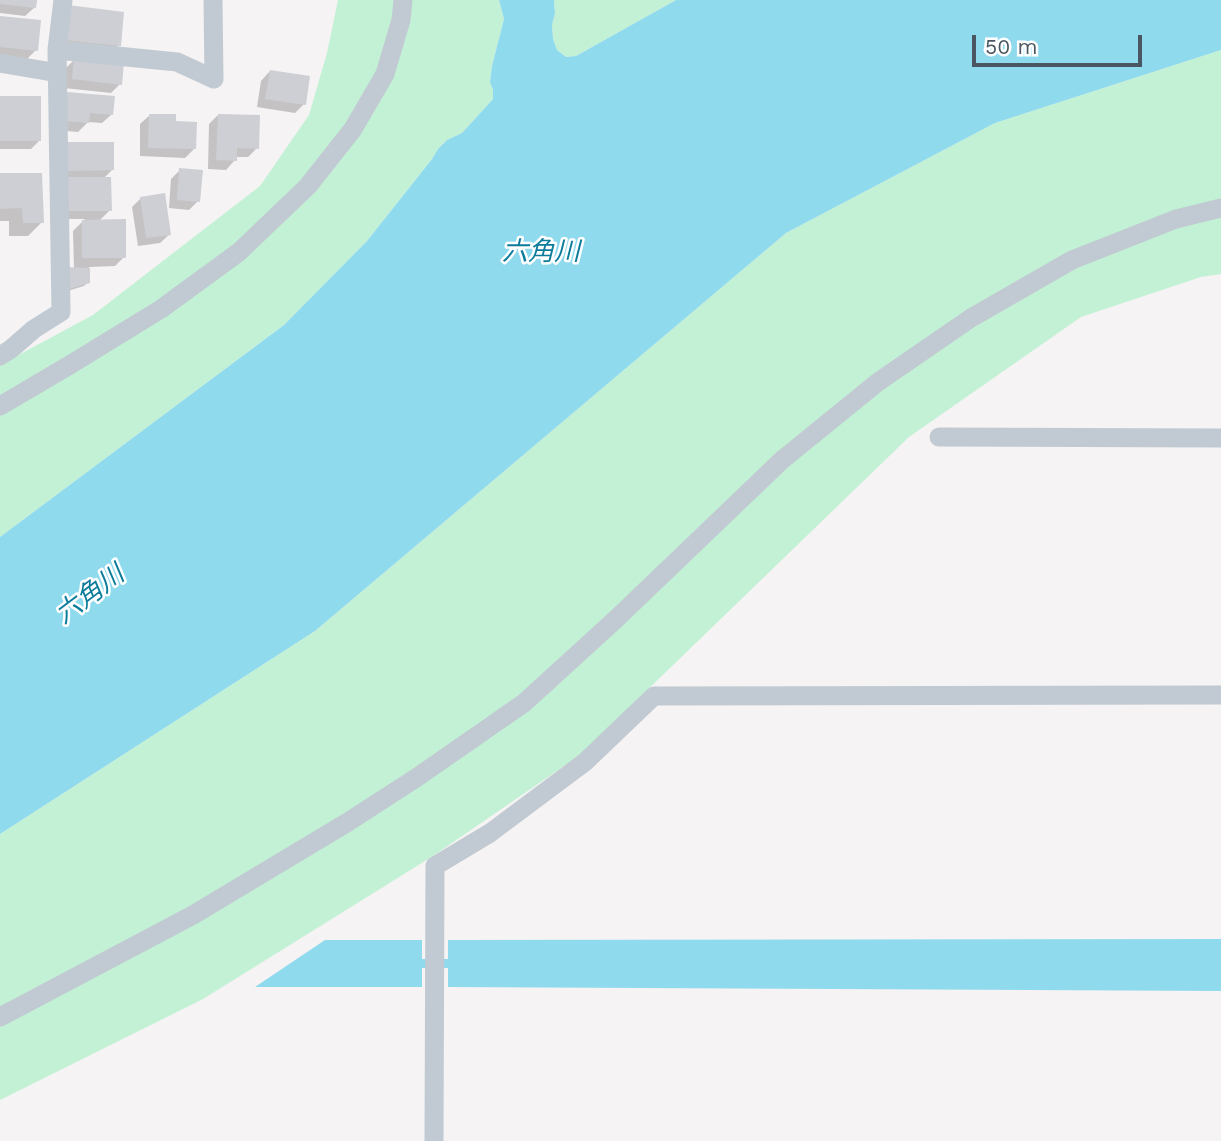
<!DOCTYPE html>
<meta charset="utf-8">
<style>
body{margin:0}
#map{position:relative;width:1221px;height:1141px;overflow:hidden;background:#f5f3f3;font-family:"Work Sans",sans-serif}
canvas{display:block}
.scale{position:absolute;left:972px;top:35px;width:170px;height:32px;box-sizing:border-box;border:4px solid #4a5661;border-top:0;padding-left:9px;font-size:21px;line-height:24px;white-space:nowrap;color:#4a5661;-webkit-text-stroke:5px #fff;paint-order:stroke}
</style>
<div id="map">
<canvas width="1221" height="1141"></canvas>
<div class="scale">50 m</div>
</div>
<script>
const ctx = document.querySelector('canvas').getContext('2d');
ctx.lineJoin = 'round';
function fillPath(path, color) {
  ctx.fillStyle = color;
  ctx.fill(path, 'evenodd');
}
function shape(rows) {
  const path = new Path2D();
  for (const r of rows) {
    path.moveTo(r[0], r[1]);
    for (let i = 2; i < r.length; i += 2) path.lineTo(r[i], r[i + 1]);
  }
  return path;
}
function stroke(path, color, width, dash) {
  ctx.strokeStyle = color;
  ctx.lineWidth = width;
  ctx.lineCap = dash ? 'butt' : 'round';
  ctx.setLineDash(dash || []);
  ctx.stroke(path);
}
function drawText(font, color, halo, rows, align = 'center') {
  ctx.font = font + ' "Work Sans","Noto Sans JP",sans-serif';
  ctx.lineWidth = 5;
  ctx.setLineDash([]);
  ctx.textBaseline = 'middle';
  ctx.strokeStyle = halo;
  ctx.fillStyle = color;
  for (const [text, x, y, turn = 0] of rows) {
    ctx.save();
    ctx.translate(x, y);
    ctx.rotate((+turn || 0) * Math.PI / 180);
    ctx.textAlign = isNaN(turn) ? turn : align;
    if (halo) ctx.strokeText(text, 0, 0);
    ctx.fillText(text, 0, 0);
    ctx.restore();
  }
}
const green = shape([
 [338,0,499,0,504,19,492,66,490,82,493,90,493,99,462,133,447,140,438,149,432,159,367,241,284,325,0,537,0,365,93,315,260,186,309,115,327,53],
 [554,0,676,0,576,56,566,57,557,50,553,39,552,25,555,13],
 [1221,50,1221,274,1201,277,1081,317,909,437,580,755,433,856,203,999,0,1100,0,834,315,631,786,233,995,123]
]);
const water = shape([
 [499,0,554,0,555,13,552,25,553,39,557,50,566,57,576,56,676,0,1221,0,1221,50,995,123,786,233,315,631,0,834,0,537,284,325,367,241,432,159,438,149,447,140,462,133,493,99,493,90,490,82,492,66,504,19],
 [1221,939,1221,991,448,987,448,968,422,968,422,987,255,987,325,940,422,940,422,959,448,959,448,940]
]);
const shadow = shape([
 [0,0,35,0,35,7,25,16,0,13],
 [69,7,119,45,110,54,56,48],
 [0,17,36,50,27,59,0,56],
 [75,59,120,84,111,93,64,88,66,68],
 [270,71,304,104,295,113,257,107,261,81],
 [0,97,40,140,31,149,0,149],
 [59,102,112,114,102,123,88,122,78,132,56,130],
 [150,115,174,123,194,149,185,158,140,156,140,124],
 [218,115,257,148,248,157,235,157,235,160,226,170,208,169,209,124],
 [56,153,112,170,103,179,110,210,99,221,124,257,115,266,89,267,88,282,84,286,61,293,74,269,73,231,85,219,59,219],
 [180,170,198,201,189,210,169,208,171,179],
 [0,175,42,222,28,236,9,236,9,221,0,221],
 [141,198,170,234,160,243,138,246,132,207]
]);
const building = shape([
 [0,0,37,0,36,8,0,4],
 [68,5,124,12,121,46,64,40],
 [0,16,41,20,38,51,0,47],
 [74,57,124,62,122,85,72,79],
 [270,70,310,76,306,105,265,99],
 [67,92,115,96,113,115,90,113,89,123,65,121],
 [0,96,41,96,41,141,0,141],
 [149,114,176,114,176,121,197,122,196,149,148,148],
 [218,114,260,115,259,149,237,148,237,161,216,160],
 [65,142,114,142,114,170,65,171],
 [179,168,203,170,200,202,177,200],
 [0,173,42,173,44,223,23,223,22,208,0,209],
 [67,177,111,177,112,211,68,211],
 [165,193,171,235,146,238,140,197],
 [126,219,126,258,82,258,82,220],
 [65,267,90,268,90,283,65,290]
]);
const street = shape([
 [57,50,177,62,214,79,213,0],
 [0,63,58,73],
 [0,356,11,349,34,329,61,312,57,50,63,0],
 [0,406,73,363,161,309,239,252,308,186,353,129,385,74,401,20,403,0],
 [939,437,1221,438],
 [0,1017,193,915,348,822,416,778,524,703,615,620,782,460,878,382,971,318,1072,260,1176,219,1221,208],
 [434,1141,435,866,490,833,585,762,654,696,1221,695]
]);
const waterNames = [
 ["六角川",541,252],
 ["六角川",90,595,-37]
];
fillPath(green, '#c3f1d5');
fillPath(water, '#90daee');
fillPath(shadow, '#0003');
fillPath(building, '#cdcfd5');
stroke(street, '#c1cad2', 19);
drawText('italic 26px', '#0c7c9b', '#fff', waterNames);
</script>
